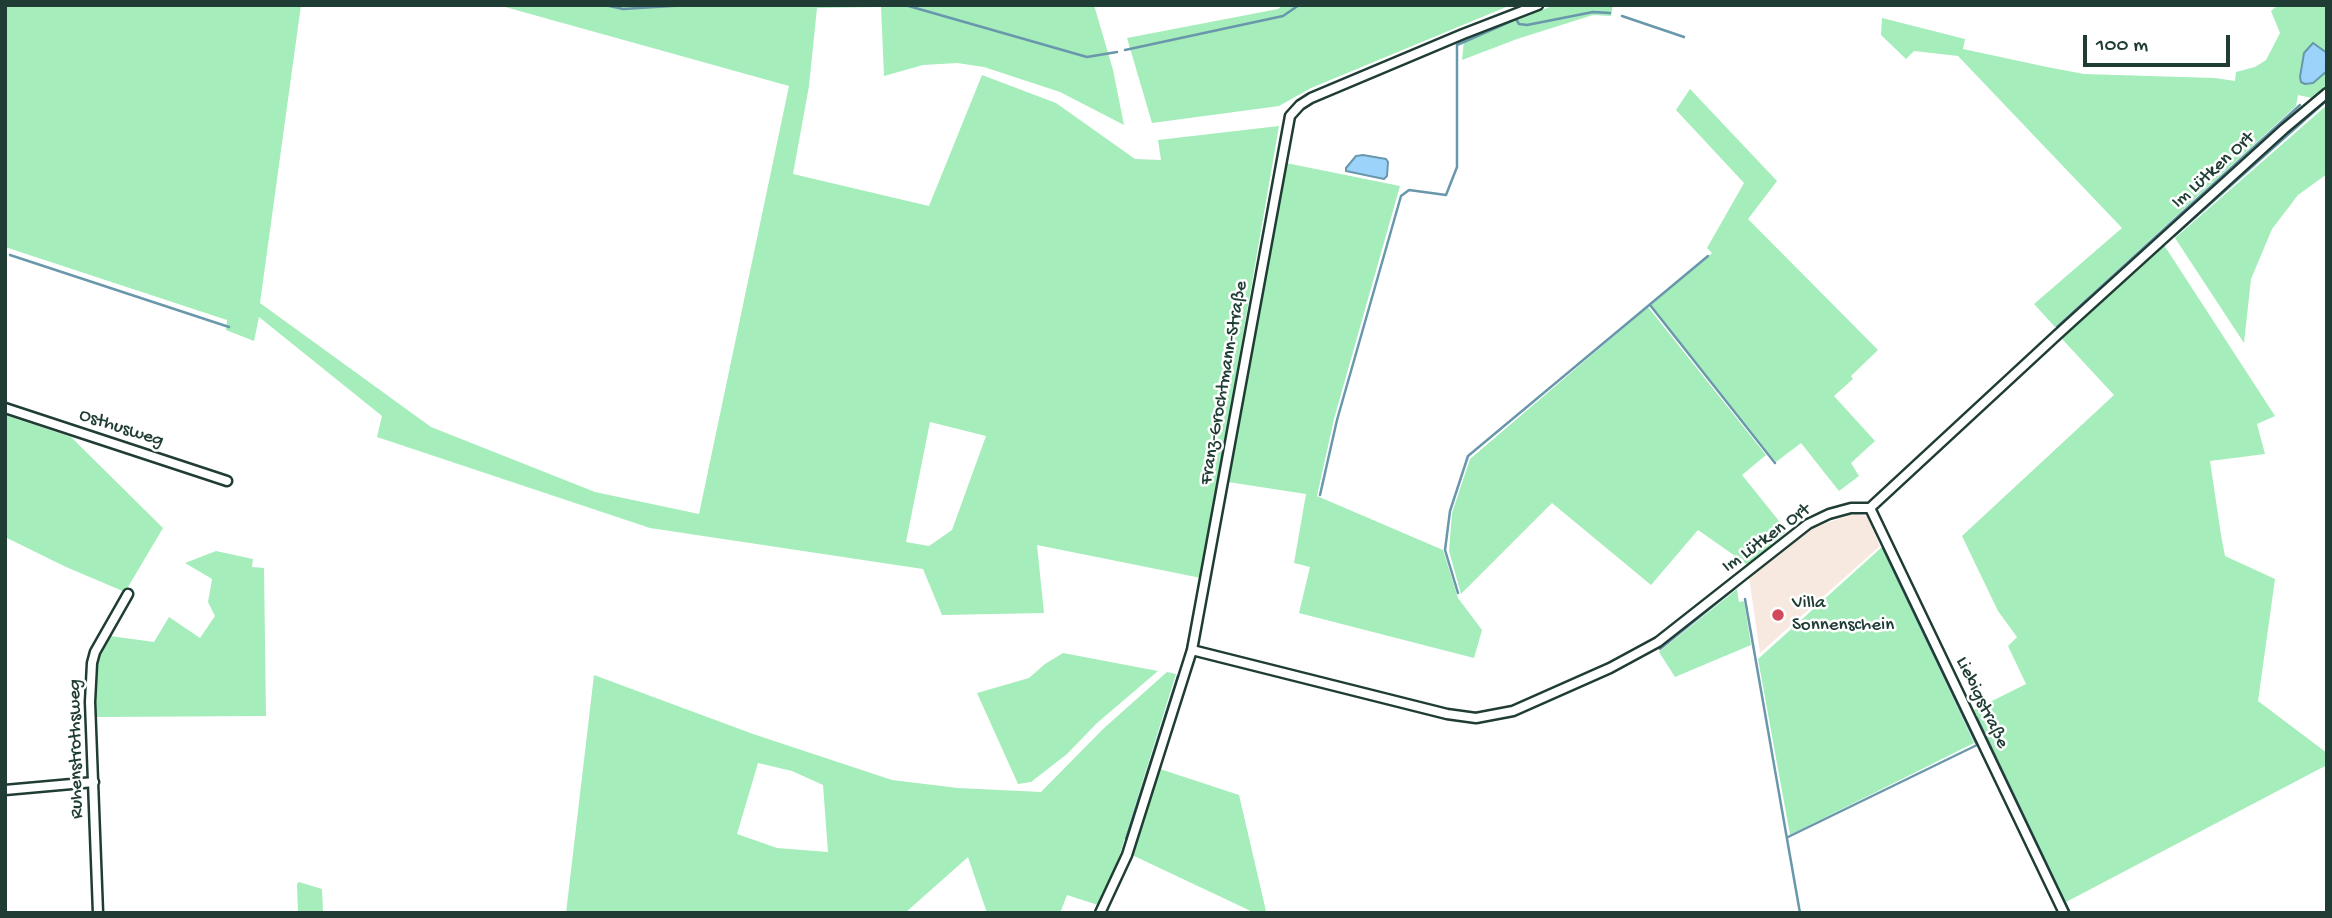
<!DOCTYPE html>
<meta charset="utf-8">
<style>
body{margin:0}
#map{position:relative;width:2332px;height:918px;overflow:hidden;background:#fff;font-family:"Gochi Hand",sans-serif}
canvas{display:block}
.frame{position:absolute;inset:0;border:7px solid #1f3d34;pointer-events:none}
.scale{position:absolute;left:2083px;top:35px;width:147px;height:32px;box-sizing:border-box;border:4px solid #1f3d34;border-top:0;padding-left:9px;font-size:21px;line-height:24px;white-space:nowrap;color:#1f3d34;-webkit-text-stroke:5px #fff;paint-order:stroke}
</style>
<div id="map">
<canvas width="2332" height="918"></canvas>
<div class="frame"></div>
<div class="scale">100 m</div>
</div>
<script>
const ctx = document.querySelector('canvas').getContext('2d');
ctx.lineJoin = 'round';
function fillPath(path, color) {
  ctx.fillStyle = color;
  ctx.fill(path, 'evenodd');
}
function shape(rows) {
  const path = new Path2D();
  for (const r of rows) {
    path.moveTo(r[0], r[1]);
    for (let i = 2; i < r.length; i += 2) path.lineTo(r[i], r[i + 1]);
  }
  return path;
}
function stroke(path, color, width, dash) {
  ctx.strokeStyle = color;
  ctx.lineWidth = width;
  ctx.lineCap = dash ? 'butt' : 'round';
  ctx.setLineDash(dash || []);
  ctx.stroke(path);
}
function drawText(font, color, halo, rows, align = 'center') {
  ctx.font = font + ' "Gochi Hand",sans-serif';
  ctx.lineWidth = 5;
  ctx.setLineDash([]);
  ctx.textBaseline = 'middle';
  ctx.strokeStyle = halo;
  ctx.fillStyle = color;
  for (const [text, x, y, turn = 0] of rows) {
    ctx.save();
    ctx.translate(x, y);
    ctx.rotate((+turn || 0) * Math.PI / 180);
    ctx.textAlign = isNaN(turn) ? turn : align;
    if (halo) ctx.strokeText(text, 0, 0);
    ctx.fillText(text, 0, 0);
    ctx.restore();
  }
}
const built = shape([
 [1853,514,1867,516,1880,546,1760,653,1749,577,1812,528]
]);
const green = shape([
 [5,5,301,5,260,303,431,427,595,492,699,514,789,86,498,5,1094,5,1113,70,1124,125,1060,92,984,67,957,63,923,65,884,76,881,7,817,8,809,86,793,174,929,206,982,75,1056,103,1135,159,1161,160,1158,140,1279,126,1201,578,1037,545,1044,613,942,615,923,569,650,528,377,437,382,416,259,317,254,341,226,330,227,320,5,247],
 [930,422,986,436,952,530,929,546,906,542],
 [1283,5,1511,5,1311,88,1279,106,1152,123,1127,38,1278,9],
 [1555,5,1613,5,1611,16,1593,15,1517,39,1462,60,1464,40],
 [2278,5,2327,5,2327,86,2312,98,2298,95,2296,106,2055,327,2034,304,2122,228,1958,56,1914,51,1906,59,1881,35,1882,18,1965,39,1963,49,2047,67,2084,74,2215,78,2235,81,2236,72,2255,67,2266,60,2280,33,2271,11],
 [1690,89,1777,181,1748,219,1878,350,1851,376,1853,379,1834,396,1875,441,1851,463,1859,476,1839,491,1801,443,1776,462,1651,305,1712,253,1707,248,1744,183,1676,110],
 [2327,105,2327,174,2298,195,2272,229,2251,279,2244,343,2175,238],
 [1286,163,1400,186,1334,419,1317,496,1443,550,1458,598,1482,630,1474,658,1299,613,1310,567,1294,563,1306,494,1228,482],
 [2164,245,2275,416,2257,424,2265,454,2210,461,2221,535,2225,556,2275,579,2258,701,2327,753,2327,765,2066,902,1974,710,2026,684,2008,646,2017,637,1998,611,1962,536,2114,395,2062,339],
 [1648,307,1766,455,1742,475,1787,531,1748,565,1698,530,1651,585,1552,503,1461,594,1449,551,1452,513,1470,459],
 [5,415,71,437,163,528,125,592,66,567,5,537],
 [1882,547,1974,743,1790,835,1758,659],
 [216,551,253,559,252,567,264,568,266,716,96,717,96,663,110,636,154,642,169,617,200,638,215,616,208,602,212,579,185,563],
 [1737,589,1739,602,1744,601,1751,645,1675,677,1659,652],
 [1063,653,1158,671,1097,723,1067,754,1031,782,1018,784,977,693,1029,678,1045,664],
 [1167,672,1176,674,1119,857,1098,905,1067,895,1060,913,987,913,968,857,905,913,566,913,594,675,753,734,892,780,958,788,1041,792,1103,729],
 [758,763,792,771,823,785,828,852,777,848,737,834],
 [1160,769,1239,795,1266,911,1291,913,1255,913,1132,855],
 [299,882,322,889,323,913,298,912,297,884]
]);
const water = shape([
 [2313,43,2327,53,2327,71,2313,83,2305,84,2301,82,2300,77,2304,53,2313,43],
 [1363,155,1386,159,1388,162,1387,176,1384,179,1346,171,1346,168,1356,156,1363,155]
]);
const stream = shape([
 [605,5,623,9,687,5],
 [905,5,1087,57,1117,52],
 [1622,16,1684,37],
 [1516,19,1519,24,1527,25,1593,12,1610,13],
 [1125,50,1283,16,1299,5],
 [2174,236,2327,100],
 [10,255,229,327],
 [1650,305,1775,463],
 [2057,327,2300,105],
 [1320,495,1337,420,1401,196,1409,190,1446,195,1457,167,1457,45,1516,19],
 [1458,593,1445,550,1450,511,1468,456,1708,256],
 [1745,599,1800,913],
 [1660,649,1735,588],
 [1186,653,1192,626],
 [1977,718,2070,913],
 [1788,837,1977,745,1883,548],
 [1126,839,1178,676]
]);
const minor = shape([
 [5,408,227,481],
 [1870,508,2064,913],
 [1192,650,1447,714,1476,718,1513,711,1610,668,1658,642,1808,524,1829,514,1851,508,1870,508,2057,335,2284,129,2327,93],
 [5,790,94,782],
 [98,913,90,702,92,663,95,652,128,594],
 [1100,913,1127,855,1192,650,1290,116,1300,105,1311,98,1463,34,1538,5]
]);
const markers = [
 [1778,615,7,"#d1495b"]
];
const streetNames = [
 ["Im Lütken Ort",2214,171,-42],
 ["Franz-Grochtmann-Straße",1225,383,-80],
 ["Osthusweg",121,429,18],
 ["Im Lütken Ort",1767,539,-36],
 ["Liebigstraße",1981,703,64],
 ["Ruhenstrothsweg",77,749,-91]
];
const poiNames = [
 ["Villa",1792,604],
 ["Sonnenschein",1792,626]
];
fillPath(built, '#f7e9df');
fillPath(green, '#a5edba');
fillPath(water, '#9bd3fa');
stroke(water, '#6997ab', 2);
stroke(stream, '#6997ab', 2.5);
stroke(minor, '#1f3d34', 13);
stroke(minor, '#fff', 8);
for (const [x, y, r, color] of markers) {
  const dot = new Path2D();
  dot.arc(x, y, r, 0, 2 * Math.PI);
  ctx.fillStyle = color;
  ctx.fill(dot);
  stroke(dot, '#fff', 2.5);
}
drawText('19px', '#1f3d34', '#fff', streetNames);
drawText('19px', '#1f3d34', '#fff', poiNames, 'left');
</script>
